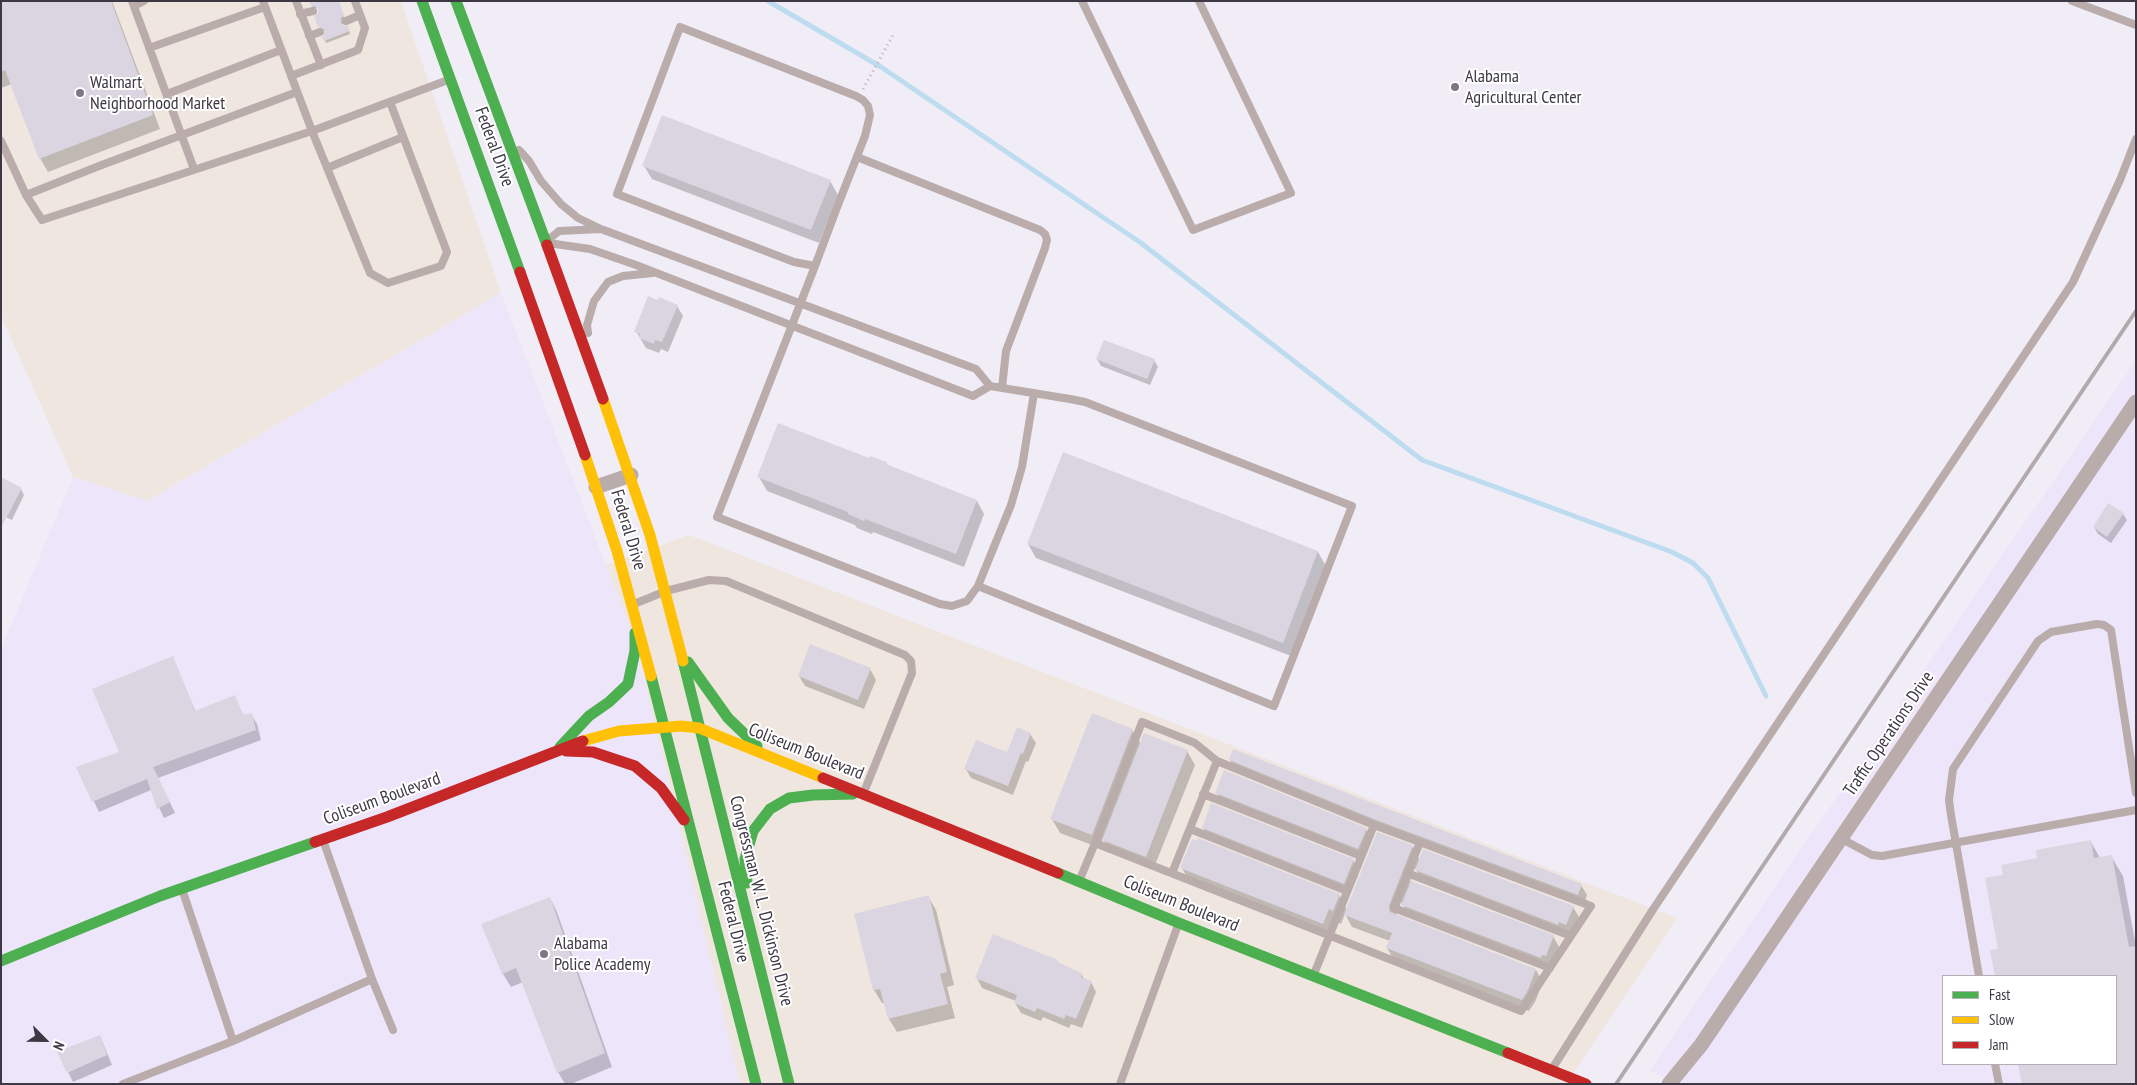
<!DOCTYPE html>
<style>
body{margin:0}
#map{position:relative;width:2137px;height:1085px;overflow:hidden;background:#f1edf7;font-family:"PT Sans Narrow",sans-serif}
canvas{display:block}
.frame{position:absolute;inset:0;border:2px solid #3d3844;pointer-events:none}
.legend{position:absolute;left:1942px;top:975px;width:175px;height:90px;box-sizing:border-box;background:#fff;border:1px solid #b1afb4;margin:0;padding:6px 9px;list-style:none;font-size:15px;color:#3d3844}
.legend li{display:flex;align-items:center;gap:10px;height:25px}
.legend b{width:25px;border:1px solid #b1afb4}
.north{position:absolute;left:20px;top:1015px;width:50px;height:50px;-webkit-text-stroke:4px #fff;paint-order:stroke;rotate:113deg;font-size:14px;font-weight:700;line-height:20px;text-align:center;color:#3d3844}
.north::after{content:'';display:block;margin:auto;width:18px;height:22px;background:#3d3844;clip-path:polygon(50% 0,100% 100%,50% 72%,0 100%)}
</style>
<div id="map">
<canvas width="2137" height="1085"></canvas>
<div class="frame"></div>
<ul class="legend">
<li><b style="height:6px;background:#4caf50"></b>Fast</li>
<li><b style="height:6px;background:#ffc107"></b>Slow</li>
<li><b style="height:6px;background:#c62828"></b>Jam</li>
</ul>
<div class="north">N</div>
</div>
<script>
const ctx = document.querySelector('canvas').getContext('2d');
ctx.lineJoin = 'round';
function fillPath(path, color) {
  ctx.fillStyle = color;
  ctx.fill(path, 'evenodd');
}
function shape(rows) {
  const path = new Path2D();
  for (const r of rows) {
    path.moveTo(r[0], r[1]);
    for (let i = 2; i < r.length; i += 2) path.lineTo(r[i], r[i + 1]);
  }
  return path;
}
function stroke(path, color, width, dash) {
  ctx.strokeStyle = color;
  ctx.lineWidth = width;
  ctx.lineCap = dash ? 'butt' : 'round';
  ctx.setLineDash(dash || []);
  ctx.stroke(path);
}
function drawText(font, color, halo, rows, align = 'center') {
  ctx.font = font + ' "PT Sans Narrow",sans-serif';
  ctx.lineWidth = 4;
  ctx.setLineDash([]);
  ctx.textBaseline = 'middle';
  ctx.strokeStyle = halo;
  ctx.fillStyle = color;
  for (const [text, x, y, turn = 0] of rows) {
    ctx.save();
    ctx.translate(x, y);
    ctx.rotate((+turn || 0) * Math.PI / 180);
    ctx.textAlign = isNaN(turn) ? turn : align;
    if (halo) ctx.strokeText(text, 0, 0);
    ctx.fillText(text, 0, 0);
    ctx.restore();
  }
}
const commercial = shape([
 [1,1,401,1,501,293,147,501,73,477,1,316],
 [689,535,1677,918,1566,1084,740,1084,635,640,606,565]
]);
const built = shape([
 [501,293,635,640,740,1084,1,1084,1,649,73,477,148,501],
 [2136,360,2136,1084,1681,1084,1649,1071],
 [1943,976,2116,976,2116,1064,1943,1064]
]);
const shadow = shape([
 [1,1,112,1,160,129,48,172,40,158,12,84,1,88],
 [338,1,345,19,342,26,349,30,350,34,326,43,324,37,326,32,319,26,318,8,313,8,312,5],
 [644,166,830,181,838,195,819,243,652,179],
 [677,306,683,316,668,352,661,349,659,353,646,348,636,331],
 [1097,359,1154,360,1158,367,1150,385,1101,366],
 [1063,454,1318,552,1326,566,1291,656,1036,558,1028,544],
 [870,460,886,463,888,466,977,501,984,514,964,567,873,532,872,534,857,528,855,525,767,491,759,477],
 [21,489,24,495,12,520,1,515],
 [2123,514,2127,520,2111,543,2098,534,2094,527],
 [172,658,196,712,234,697,244,716,251,714,257,724,261,740,158,778,175,813,164,818,151,790,99,812,78,768,121,753],
 [870,669,876,680,864,709,805,686,799,676],
 [1132,730,1141,744,1187,751,1195,765,1153,870,1112,853,1103,839,1100,848,1060,833,1052,819],
 [1030,734,1036,743,1028,762,1026,761,1013,795,971,778,966,769,1008,754],
 [1230,760,1581,885,1587,895,1584,905,1236,770],
 [1217,793,1366,829,1372,839,1364,858,1223,803],
 [1203,828,1353,860,1359,870,1350,893,1209,838],
 [2091,842,2100,858,2111,856,2123,876,2136,947,2136,1084,2023,1084,2019,1064,2116,1064,2116,976,1996,976,1992,951,1999,950,2004,876,2038,859],
 [1412,846,1420,861,1573,907,1579,917,1572,934,1422,880,1415,868,1410,881,1553,936,1559,947,1552,966,1409,915,1401,902,1396,916,1536,970,1543,982,1535,1002,1529,1011,1394,960,1387,948,1390,941,1352,927,1345,914,1341,924,1337,922,1331,937,1189,881,1182,868,1339,895,1347,910],
 [928,896,936,910,954,985,947,987,955,1018,897,1032,889,1019,885,1003,882,1003,874,990,856,914],
 [550,898,557,912,612,1067,571,1084,565,1084,558,1072,523,982,511,987,503,974,483,925],
 [1057,961,1059,965,1081,974,1085,980,1091,982,1096,992,1082,1028,1071,1024,1069,1028,1043,1017,1041,1021,1021,1013,1015,1003,1016,1001,982,988,977,978],
 [100,1036,112,1065,73,1082,68,1072]
]);
const stream = shape([
 [768,1,881,67,1141,243,1422,460,1672,552,1693,563,1708,578,1766,696]
]);
const building = shape([
 [1,1,111,1,153,115,39,159,5,70,1,72],
 [309,1,339,1,344,16,341,18,341,23,343,26,348,26,350,31,324,41,322,37,325,33,325,30,318,27,314,16,318,13,318,9,315,6,311,6],
 [662,115,831,180,811,230,642,166],
 [648,296,658,300,659,297,678,305,662,342,655,340,654,344,639,338,640,334,634,332],
 [1104,340,1155,359,1147,379,1096,359],
 [778,423,869,458,870,456,887,462,886,464,977,500,956,554,865,519,864,521,848,514,848,512,757,477],
 [1063,452,1318,551,1283,643,1027,544],
 [1,477,22,488,1,528],
 [2108,503,2124,513,2107,537,2093,527],
 [810,644,871,668,858,700,798,676],
 [173,656,195,711,235,695,243,715,252,713,256,730,153,767,170,802,157,809,147,779,92,802,76,767,119,752,92,689],
 [1092,713,1133,729,1092,835,1050,819],
 [1017,727,1031,733,1023,754,1021,753,1008,786,964,769,976,740,1007,752],
 [1144,733,1188,750,1146,857,1102,840],
 [1233,749,1582,884,1578,895,1376,820,1229,760],
 [1224,770,1367,828,1358,849,1215,793],
 [1211,803,1354,859,1344,884,1202,828],
 [1377,832,1413,845,1389,906,1390,912,1536,969,1528,990,1522,1000,1386,948,1392,933,1344,915],
 [1198,838,1340,894,1333,911,1329,909,1323,924,1180,868,1192,839,1197,841],
 [2091,840,2094,858,2112,855,2129,947,2136,946,2136,1084,2022,1084,2018,1064,2116,1064,2116,976,1995,976,1990,950,1998,949,1985,878,2003,875,2001,865,2037,858,2036,850],
 [1423,849,1574,906,1566,925,1559,922,1558,925,1415,870],
 [1411,881,1554,935,1546,956,1542,955,1541,958,1401,905],
 [929,895,947,972,940,974,948,1004,888,1019,880,989,873,990,854,914],
 [550,897,605,1053,557,1073,516,968,502,974,481,924],
 [993,934,1058,960,1057,962,1082,973,1081,977,1092,981,1076,1019,1066,1015,1064,1019,1037,1008,1035,1012,1014,1003,1017,995,975,978],
 [100,1035,107,1055,67,1073,57,1052]
]);
const path = shape([
 [863,89,893,35]
]);
const lane = shape([
 [132,1,194,169],
 [296,1,321,65],
 [1082,1,1193,230,1291,193,1199,1],
 [2072,1,2136,25],
 [134,6,144,1],
 [300,14,313,11],
 [346,21,360,15],
 [309,36,320,32],
 [149,48,265,7],
 [291,76,358,50,365,28,355,1],
 [167,94,281,50],
 [390,102,447,252,441,266,388,283,370,273,312,131,448,80],
 [1,141,26,195,42,220,312,131,263,1],
 [519,150,529,161,541,181,561,204,578,218,599,228],
 [857,157,1040,230,1045,234,1047,240,1045,248,1006,351,1002,388],
 [327,168,403,137],
 [26,195,99,166,297,92],
 [547,241,559,231,601,229,976,369,990,386],
 [548,243,590,249,636,265,973,396,990,386,1070,399,1085,402,1352,506,1274,706,978,586,1011,505,1022,467,1034,393],
 [815,266,794,262,617,194,680,27,856,96,863,100,868,106,870,115,865,136,836,210,815,266,792,325,717,517,940,604,952,606,967,601,978,586],
 [588,333,587,325,594,301,608,282,623,276,653,273],
 [634,604,666,591,709,580,726,581,905,655,911,661,912,673,864,792],
 [1203,794,1361,856],
 [1190,829,1347,891],
 [1840,838,1872,855,1882,856,2136,810],
 [1420,842,1394,908,1550,968],
 [1095,843,1142,722,1195,743,1217,761],
 [1172,873,1217,761,1374,825,1314,974],
 [1407,873,1571,936],
 [1080,879,1095,843,1521,1011,1591,906,1374,825],
 [1979,976,1951,815,1949,800,1953,769,2038,641,2051,632,2097,624,2104,625,2111,630,2136,793],
 [372,979,393,1030],
 [233,1041,372,979,323,840],
 [1995,1064,1999,1084],
 [1552,1069,1652,911,2073,282,2120,180,2136,139],
 [123,1084,233,1041,182,889],
 [1120,1084,1178,925]
]);
const street = shape([
 [596,487,631,475],
 [1669,1084,1701,1045,2136,402]
]);
const fast = shape([
 [422,1,520,272],
 [456,1,547,245],
 [683,661,789,1084],
 [688,662,728,718,757,746],
 [651,676,756,1084],
 [560,747,589,716,609,702,628,684,635,651,635,633],
 [1058,873,1179,923,1508,1053],
 [747,883,745,859,753,831,770,809,789,798,813,795,853,794],
 [1,961,160,896,315,842]
]);
const slow = shape([
 [603,399,650,535,683,661],
 [585,455,617,551,651,676],
 [583,741,619,731,681,726,699,728,823,778]
]);
const jam = shape([
 [547,245,603,399],
 [520,272,585,455],
 [566,751,593,752,635,766,661,788,684,820],
 [823,778,1058,873],
 [315,842,387,817,583,741],
 [1508,1053,1586,1084]
]);
const rail = shape([
 [1616,1084,2136,311]
]);
const markers = [
 [1455,87,5,"#7c7783"],
 [80,93,5,"#7c7783"],
 [544,954,5,"#7c7783"]
];
const poiNames = [
 ["Alabama",1465,77],
 ["Agricultural Center",1465,98],
 ["Walmart",90,83],
 ["Neighborhood Market",90,104],
 ["Alabama",554,944],
 ["Police Academy",554,965]
];
const streetNames = [
 ["Federal Drive",494,147,70],
 ["Federal Drive",628,530,73],
 ["Traffic Operations Drive",1889,734,-56],
 ["Coliseum Boulevard",806,752,22],
 ["Coliseum Boulevard",382,799,-20],
 ["Congressman W. L. Dickinson Drive",761,901,76],
 ["Coliseum Boulevard",1181,904,22],
 ["Federal Drive",733,922,76]
];
fillPath(commercial, '#efe6e0');
fillPath(built, '#ede5fa');
fillPath(shadow, '#0003');
stroke(stream, '#bedcf0', 5);
fillPath(building, '#dad5e1');
stroke(path, '#bab2b6', 3, [1, 4]);
stroke(lane, '#baacab', 8);
stroke(street, '#baacab', 15);
stroke(fast, '#4caf50', 11);
stroke(slow, '#ffc107', 11);
stroke(jam, '#c62828', 11);
stroke(rail, '#b1a9ac', 4);
for (const [x, y, r, color] of markers) {
  const dot = new Path2D();
  dot.arc(x, y, r, 0, 2 * Math.PI);
  ctx.fillStyle = color;
  ctx.fill(dot);
  stroke(dot, '#fff', 2);
}
drawText('18px', '#3d3844', '#fff', poiNames, 'left');
drawText('18px', '#3d3844', '#fff', streetNames);
</script>
